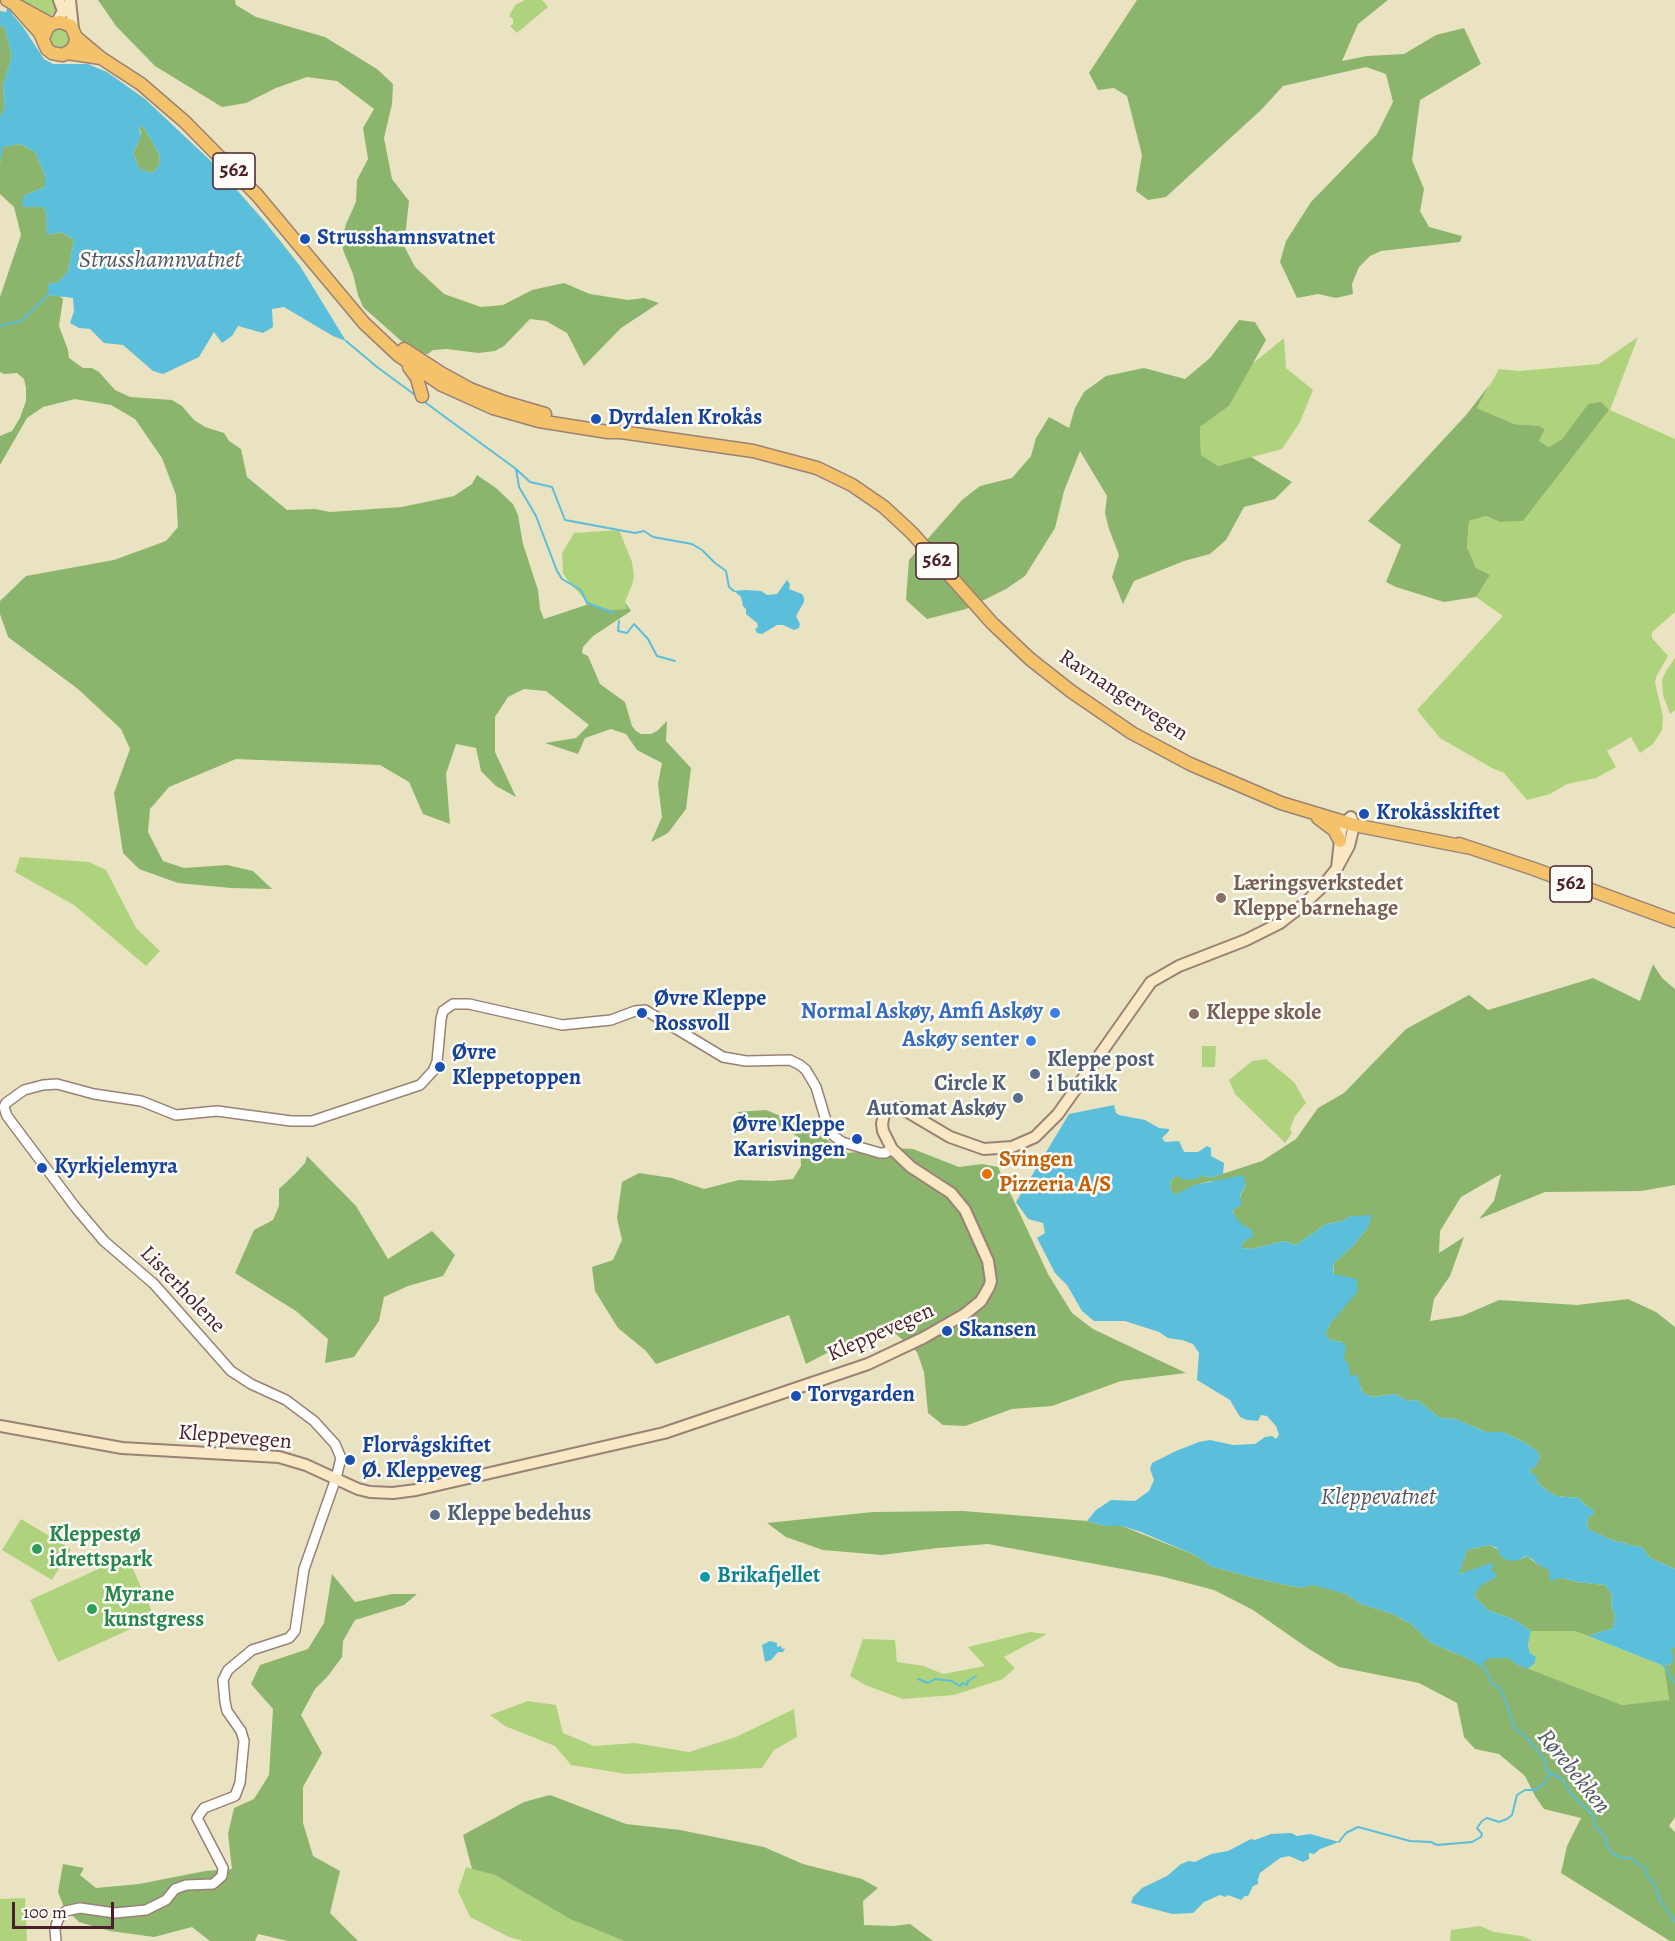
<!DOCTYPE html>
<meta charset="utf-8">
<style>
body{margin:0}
#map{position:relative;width:1675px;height:1941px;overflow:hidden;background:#eae3c1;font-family:Alegreya,serif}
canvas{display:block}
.scale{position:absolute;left:12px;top:1902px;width:102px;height:27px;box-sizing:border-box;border:3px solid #4a1f2b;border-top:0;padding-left:8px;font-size:18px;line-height:21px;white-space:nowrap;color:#4a1f2b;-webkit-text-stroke:4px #fdfcf7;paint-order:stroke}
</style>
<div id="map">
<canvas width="1675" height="1941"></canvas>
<div class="scale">100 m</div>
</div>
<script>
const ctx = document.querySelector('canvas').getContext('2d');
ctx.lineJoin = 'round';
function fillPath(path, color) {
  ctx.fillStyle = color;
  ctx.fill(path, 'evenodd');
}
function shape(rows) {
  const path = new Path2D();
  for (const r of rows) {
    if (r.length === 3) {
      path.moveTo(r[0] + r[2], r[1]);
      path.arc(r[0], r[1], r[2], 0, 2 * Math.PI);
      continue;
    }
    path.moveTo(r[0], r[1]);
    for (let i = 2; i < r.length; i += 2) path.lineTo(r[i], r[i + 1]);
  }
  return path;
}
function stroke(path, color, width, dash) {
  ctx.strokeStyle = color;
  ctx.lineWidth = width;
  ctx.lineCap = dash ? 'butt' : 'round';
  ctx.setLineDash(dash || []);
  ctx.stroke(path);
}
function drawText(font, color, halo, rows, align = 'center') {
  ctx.font = font + ' Alegreya,serif';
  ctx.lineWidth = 5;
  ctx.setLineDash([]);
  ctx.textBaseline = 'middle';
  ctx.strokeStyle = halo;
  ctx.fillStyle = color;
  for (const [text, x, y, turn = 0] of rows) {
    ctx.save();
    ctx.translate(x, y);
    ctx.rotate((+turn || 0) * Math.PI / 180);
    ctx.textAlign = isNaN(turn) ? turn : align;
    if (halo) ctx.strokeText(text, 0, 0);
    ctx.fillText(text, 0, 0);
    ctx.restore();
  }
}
const green = shape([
 [16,0,54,0,58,5,57,11,49,17],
 [525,0,542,0,548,7,517,33,510,26,513,24,513,19,509,16,515,5],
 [60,38,10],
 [1638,337,1610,410,1675,439,1675,612,1652,632,1652,638,1668,656,1656,677,1655,683,1663,716,1662,730,1653,744,1640,753,1631,737,1607,751,1616,767,1596,778,1567,784,1550,794,1527,800,1504,773,1492,768,1440,738,1417,710,1503,616,1476,597,1489,576,1476,568,1467,547,1469,521,1486,516,1500,522,1523,521,1609,410,1588,404,1562,439,1549,447,1539,441,1545,429,1539,426,1514,424,1477,408,1499,369,1519,371,1599,364],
 [1284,338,1286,368,1313,390,1300,422,1282,449,1218,466,1201,455,1200,427,1229,406,1252,364],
 [619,530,632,562,634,576,632,585,625,602,627,609,612,610,589,604,568,581,563,573,562,553,574,533],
 [1675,658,1675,710,1670,714,1663,695,1662,680,1666,671],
 [20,857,89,862,106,870,136,928,160,951,146,966,74,905,15,872],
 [1202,1046,1216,1046,1215,1067,1202,1067],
 [1266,1059,1294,1082,1306,1103,1295,1116,1290,1129,1292,1133,1285,1143,1235,1094,1229,1080,1252,1061],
 [21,1519,71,1549,52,1580,2,1550],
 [127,1556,155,1618,58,1662,30,1600],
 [1531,1631,1575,1631,1664,1666,1669,1701,1622,1705,1528,1669,1534,1664,1528,1645],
 [1030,1632,1047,1634,1004,1657,1015,1668,1003,1679,954,1695,903,1699,865,1685,850,1676,863,1639,895,1640,897,1662,924,1666,943,1674,985,1666,968,1647],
 [528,1701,556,1705,563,1733,594,1746,635,1743,689,1752,736,1737,794,1709,797,1737,774,1750,762,1768,626,1774,571,1765,555,1746,505,1726,490,1715],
 [466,1867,495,1875,570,1919,624,1941,523,1941,509,1937,470,1917,458,1891],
 [25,1898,27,1941,0,1941,0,1899],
 [1480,1926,1494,1932,1522,1936,1533,1941,1450,1941,1451,1930]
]);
const forest = shape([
 [98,0,235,0,236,5,256,17,325,37,377,69,393,84,392,104,384,138,392,179,409,201,404,246,415,267,444,294,481,307,503,305,532,290,564,283,590,294,628,300,644,298,659,303,621,328,584,366,567,333,546,321,530,319,504,346,495,351,478,353,447,349,433,350,428,354,420,353,408,347,363,307,358,295,353,274,343,250,342,239,346,224,356,202,357,180,368,159,363,128,374,109,337,81,307,77,276,88,246,103,222,107,155,66,116,26],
 [1137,0,1388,0,1358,24,1342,61,1367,56,1404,54,1436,35,1464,28,1481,64,1420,100,1412,160,1424,189,1420,211,1429,227,1462,236,1460,242,1381,251,1370,256,1359,267,1352,284,1353,294,1336,298,1318,294,1297,298,1280,262,1286,241,1311,202,1377,134,1393,102,1386,74,1366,67,1283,86,1261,110,1166,197,1148,200,1136,191,1142,155,1127,96,1114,88,1098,90,1089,73],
 [0,25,5,28,12,56,3,86,5,108,0,117],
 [143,126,159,154,160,161,158,167,152,173,141,170,138,166,133,152,138,143,141,132,139,128],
 [20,144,35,152,45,176,45,187,23,196,43,207,46,212,47,235,61,232,74,240,68,271,59,282,49,284,48,295,59,296,63,299,59,326,68,350,69,358,83,368,92,368,99,372,115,390,130,397,172,400,182,406,194,420,205,427,224,433,229,441,241,449,247,477,287,510,315,509,330,512,402,507,454,496,472,484,477,475,496,488,513,504,518,515,523,544,538,590,540,609,544,619,589,604,612,610,627,609,625,602,631,611,593,636,583,647,582,653,588,656,600,684,625,702,632,726,636,731,641,734,651,734,657,731,667,721,666,741,691,768,686,809,668,833,651,842,662,817,658,784,662,763,637,750,626,734,611,729,585,738,578,754,545,743,576,738,589,725,546,691,524,689,508,697,495,717,495,752,516,797,496,786,481,771,476,748,456,744,446,774,450,824,423,814,409,782,380,765,236,759,169,787,150,809,148,832,163,861,184,868,227,865,253,871,272,889,231,888,178,883,139,869,123,853,114,793,130,749,121,729,78,689,8,637,0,614,0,601,26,576,114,560,166,541,178,527,176,495,162,458,135,419,111,405,75,399,43,407,27,418,0,465,0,436,12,431,20,418,26,401,26,388,24,379,17,373,4,374,0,372,0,297,21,235,14,207,0,194,0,164,2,147],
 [1239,320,1255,322,1266,340,1229,406,1200,427,1201,455,1218,466,1251,457,1292,482,1275,499,1244,507,1226,540,1210,554,1184,561,1134,581,1123,604,1112,577,1119,555,1109,529,1105,513,1107,496,1080,451,1064,491,1055,528,1025,576,1006,589,966,609,927,619,906,600,909,560,962,500,980,486,1012,478,1031,456,1036,438,1049,417,1069,428,1075,408,1084,392,1106,376,1144,368,1185,379,1210,358],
 [1490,384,1477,408,1514,424,1539,426,1545,429,1539,441,1549,447,1562,439,1588,404,1601,402,1609,410,1523,521,1500,522,1486,516,1469,521,1467,547,1476,568,1490,575,1476,597,1444,602,1396,587,1386,582,1401,545,1368,521,1467,414],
 [1653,964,1662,978,1675,989,1675,1185,1641,1191,1545,1192,1479,1219,1494,1201,1501,1174,1461,1197,1440,1231,1439,1253,1464,1237,1450,1276,1434,1299,1430,1321,1462,1316,1499,1300,1577,1305,1628,1299,1656,1312,1675,1327,1675,1569,1650,1558,1643,1548,1612,1540,1590,1530,1587,1527,1588,1518,1594,1513,1594,1510,1585,1505,1579,1498,1556,1496,1542,1487,1530,1472,1531,1468,1536,1466,1540,1457,1537,1451,1524,1442,1502,1432,1486,1432,1456,1419,1440,1418,1417,1400,1408,1401,1395,1394,1372,1397,1362,1392,1361,1387,1350,1376,1344,1359,1342,1342,1330,1340,1325,1334,1331,1323,1334,1263,1354,1245,1368,1227,1351,1216,1342,1221,1326,1224,1296,1245,1284,1241,1251,1249,1241,1248,1243,1242,1247,1240,1232,1210,1236,1206,1246,1184,1211,1181,1195,1185,1174,1196,1170,1186,1171,1180,1177,1174,1203,1175,1210,1178,1262,1161,1296,1139,1318,1108,1344,1093,1406,1029,1469,995,1488,1010,1593,978,1640,1001],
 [766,1110,807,1127,848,1153,877,1150,897,1157,895,1148,913,1149,959,1167,982,1164,998,1167,1048,1274,1072,1313,1093,1329,1186,1373,1121,1381,1052,1406,1012,1409,965,1426,943,1425,928,1413,924,1372,917,1352,890,1329,844,1344,806,1364,789,1315,656,1364,646,1351,618,1328,595,1291,592,1267,613,1260,622,1240,617,1218,622,1182,639,1173,672,1178,704,1189,739,1180,771,1181,793,1179,801,1166,800,1138,773,1122,756,1127,737,1112],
 [307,1156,356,1206,388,1259,432,1231,455,1255,443,1276,408,1286,384,1297,379,1321,354,1357,325,1363,328,1339,296,1311,235,1273,254,1230,273,1220,279,1206,279,1189,295,1174,305,1163],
 [963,1511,1087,1521,1105,1526,1122,1526,1197,1556,1210,1566,1254,1578,1301,1588,1312,1584,1346,1594,1361,1604,1393,1614,1411,1624,1431,1643,1469,1659,1474,1662,1489,1658,1510,1658,1516,1664,1622,1705,1669,1700,1664,1666,1671,1664,1671,1648,1675,1647,1675,1817,1669,1826,1675,1832,1675,1941,1670,1941,1561,1873,1567,1846,1581,1818,1544,1809,1535,1796,1525,1776,1499,1754,1475,1749,1464,1737,1457,1703,1419,1683,1339,1667,1309,1649,1253,1610,1214,1590,1160,1576,988,1544,938,1548,882,1555,823,1550,786,1537,767,1523,873,1512],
 [1489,1545,1519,1560,1527,1556,1537,1564,1546,1567,1562,1578,1577,1582,1605,1585,1612,1595,1611,1605,1615,1616,1613,1628,1588,1636,1575,1631,1531,1631,1515,1620,1488,1610,1474,1596,1479,1586,1496,1577,1473,1570,1458,1574,1467,1550],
 [332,1574,355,1602,392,1594,417,1594,404,1605,355,1620,343,1641,342,1657,328,1676,315,1689,301,1715,322,1753,303,1787,303,1823,313,1856,340,1871,330,1913,358,1941,288,1941,258,1934,255,1941,210,1941,192,1927,154,1937,110,1931,79,1922,64,1907,58,1892,63,1864,84,1868,80,1875,96,1888,139,1884,205,1871,232,1869,228,1834,234,1808,254,1799,269,1775,273,1709,251,1684,260,1665,308,1649,324,1623],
 [550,1795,626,1824,680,1830,764,1847,803,1864,862,1879,878,1888,863,1901,864,1925,893,1926,910,1924,933,1941,624,1941,570,1919,495,1875,472,1869,463,1835,524,1802]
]);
const water = shape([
 [7,8,11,10,12,14,23,27,44,59,53,64,88,64,107,72,145,99,213,163,266,223,300,266,346,341,333,336,284,307,272,309,273,327,263,333,238,326,232,336,222,343,214,332,199,357,163,374,153,371,123,345,104,343,90,329,79,328,70,323,74,311,73,298,48,295,48,284,59,282,68,271,74,240,61,232,47,235,46,212,43,207,22,207,23,196,45,187,45,176,35,152,20,144,3,147,0,164,0,117,5,108,3,86,12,56,5,28,0,25,0,11,6,12],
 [143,126,159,154,160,161,158,167,152,173,141,170,138,166,133,152,141,137,139,128],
 [787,580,790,584,789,589,802,594,804,598,804,602,796,616,800,624,799,628,794,630,783,625,777,625,762,634,757,633,755,629,758,627,757,623,746,614,746,609,743,606,741,597,734,591,745,590,761,591,767,595,777,594],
 [1114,1105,1116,1113,1119,1115,1145,1120,1159,1128,1169,1129,1169,1131,1162,1138,1165,1142,1179,1141,1184,1152,1198,1152,1207,1146,1211,1148,1211,1156,1224,1163,1223,1174,1210,1178,1203,1175,1193,1180,1181,1179,1177,1175,1171,1180,1170,1186,1174,1195,1194,1185,1243,1175,1246,1184,1240,1196,1242,1204,1232,1211,1240,1223,1251,1229,1254,1236,1243,1242,1242,1248,1251,1249,1284,1241,1296,1245,1326,1224,1342,1221,1351,1216,1372,1215,1368,1227,1354,1245,1334,1263,1333,1274,1357,1279,1358,1291,1331,1323,1325,1334,1330,1340,1342,1342,1346,1347,1344,1359,1349,1365,1350,1376,1356,1374,1358,1377,1362,1392,1372,1397,1395,1394,1408,1401,1417,1400,1440,1418,1456,1419,1486,1432,1502,1432,1524,1442,1537,1451,1540,1457,1536,1467,1531,1468,1530,1472,1537,1476,1537,1481,1542,1487,1556,1496,1579,1498,1585,1505,1594,1510,1594,1513,1588,1518,1587,1527,1590,1530,1612,1540,1643,1548,1650,1558,1675,1569,1675,1647,1671,1649,1674,1660,1671,1664,1664,1666,1588,1636,1613,1628,1615,1616,1611,1605,1612,1595,1605,1585,1577,1582,1562,1578,1550,1581,1549,1570,1537,1564,1532,1559,1526,1556,1519,1560,1509,1561,1501,1557,1497,1548,1489,1545,1467,1550,1459,1574,1494,1562,1491,1570,1496,1573,1496,1577,1480,1586,1474,1596,1488,1610,1515,1620,1531,1631,1528,1645,1530,1653,1536,1657,1534,1664,1528,1669,1516,1664,1509,1658,1489,1658,1480,1666,1469,1659,1431,1643,1411,1624,1393,1614,1361,1604,1346,1594,1312,1585,1301,1588,1254,1578,1210,1566,1197,1556,1141,1532,1122,1526,1105,1526,1087,1521,1096,1510,1111,1500,1135,1501,1149,1491,1154,1480,1150,1469,1152,1463,1176,1451,1199,1442,1210,1440,1233,1445,1255,1444,1265,1437,1272,1436,1276,1439,1279,1435,1276,1426,1267,1416,1261,1415,1258,1421,1247,1420,1240,1417,1230,1400,1197,1380,1199,1353,1193,1344,1182,1340,1168,1338,1159,1332,1125,1321,1094,1321,1082,1311,1067,1285,1055,1273,1037,1238,1045,1233,1043,1223,1028,1219,1016,1202,1069,1114],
 [770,1641,777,1643,777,1647,781,1646,782,1649,785,1648,783,1652,778,1652,771,1660,765,1662,762,1645],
 [1291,1833,1297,1836,1310,1834,1339,1842,1320,1849,1314,1854,1309,1853,1309,1859,1303,1862,1289,1856,1280,1858,1260,1873,1258,1879,1258,1884,1253,1886,1248,1896,1245,1896,1241,1900,1228,1895,1226,1897,1220,1895,1204,1902,1193,1913,1172,1914,1131,1903,1133,1897,1142,1888,1167,1876,1181,1864,1189,1861,1195,1862,1211,1854,1228,1851,1251,1839,1255,1840,1271,1834]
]);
const stream = shape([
 [0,326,21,321,48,295],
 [346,341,377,367,516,469,530,482,552,487,565,520,635,533,644,531,653,537,692,544,702,550,715,563,726,571,729,587,734,591],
 [516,469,519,487,536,516,557,571,562,579,581,590,587,603,614,613],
 [619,621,618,631,627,633,634,624,648,639,657,656,675,661],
 [1480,1666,1485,1668,1492,1684,1499,1687,1503,1694,1515,1729,1523,1734,1533,1745,1544,1759,1547,1771,1562,1779,1571,1794,1594,1816,1595,1826,1606,1838,1606,1844,1612,1853,1622,1858,1632,1858,1636,1863,1645,1868,1648,1877,1655,1884,1660,1900,1675,1922],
 [1664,1666,1675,1683],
 [918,1679,928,1683,935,1679,952,1681,960,1686,963,1683,967,1685,968,1681,976,1676],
 [1339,1842,1346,1833,1358,1827,1410,1841,1431,1842,1437,1845,1472,1842,1481,1837,1482,1834,1477,1828,1482,1821,1487,1818,1499,1822,1507,1819,1512,1815,1517,1795,1525,1790,1534,1790,1542,1786,1550,1774]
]);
const tertiary = shape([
 [56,1941,55,1930,57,1922,60,1916,66,1911,80,1908,115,1913,146,1910,166,1900,175,1889,186,1885,213,1884,222,1876,223,1868,197,1818,204,1808,235,1796,240,1783,244,1741,241,1731,227,1711,225,1702,223,1680,228,1670,252,1650,289,1638,295,1631,304,1569,336,1478,341,1458,335,1444,314,1421,286,1400,251,1384,231,1371,154,1284,104,1241,76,1208,7,1116,4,1107,6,1103,24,1090,43,1085,57,1084,94,1094,141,1101,176,1115,217,1111,291,1121,312,1121,420,1085,433,1071,437,1062,441,1019,443,1011,453,1004,469,1004,562,1025,611,1020,635,1011,645,1010,723,1057,746,1061,790,1060,800,1065,806,1070,816,1087,827,1124,834,1136,842,1142,880,1153,885,1153,892,1149]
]);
const secondary = shape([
 [70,0,73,29],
 [57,22,63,11,59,0],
 [0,1426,122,1448,279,1457,306,1465,358,1489,370,1492,393,1493,416,1490,664,1433,868,1364,923,1338,965,1314,981,1301,989,1287,991,1281,988,1261,965,1210,951,1193,911,1167,892,1149,883,1131,882,1124,884,1114,888,1110,901,1108,950,1137,984,1149,1012,1147,1035,1137,1058,1114,1151,982,1179,966,1246,940,1280,923,1303,905,1322,887,1337,868,1349,846,1354,825,1351,817,1344,823,1341,831,1337,868]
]);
const primary = shape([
 [7,0,51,24],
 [15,5,40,33,47,49,52,53,63,55,70,51,75,45,76,37,71,26,61,22,54,23,48,27,43,38],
 [76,37,101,58,141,84,185,122,257,195,364,323,398,355,442,385,493,408,539,421,608,432,621,432,753,451,817,468,852,485,884,507,912,533,992,623,1030,659,1072,692,1132,733,1190,764,1281,803,1354,825,1466,847],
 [67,53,101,58],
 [404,349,441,373,470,389,504,402,545,414],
 [409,367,417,378,422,396],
 [1318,818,1334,830,1340,841],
 [1459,844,1534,869,1675,921]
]);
const markers = [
 [305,239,6,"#1a4fb4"],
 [596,419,6,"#1a4fb4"],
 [1364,814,6,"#1a4fb4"],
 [1221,898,6,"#8d6e63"],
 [642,1013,6,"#1a4fb4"],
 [1055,1013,6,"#3f7fe0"],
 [1194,1014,6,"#8d6e63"],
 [1031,1041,6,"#3f7fe0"],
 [440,1067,6,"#1a4fb4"],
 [1035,1074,6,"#5c6f8a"],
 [1018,1098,6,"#5c6f8a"],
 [857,1139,6,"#1a4fb4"],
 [42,1168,6,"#1a4fb4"],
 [987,1174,6,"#e8710a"],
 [947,1331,6,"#1a4fb4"],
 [796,1396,6,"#1a4fb4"],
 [350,1460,6,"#1a4fb4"],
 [435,1515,6,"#5c6f8a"],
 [37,1549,6,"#2e9e5b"],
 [705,1577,6,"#0f9aa8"],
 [92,1609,6,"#2e9e5b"]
];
const shields = [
 [234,171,42],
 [937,561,42],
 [1571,884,42]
];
const shieldNames = [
 ["562",234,171],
 ["562",937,561],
 ["562",1571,884]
];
const transitNames = [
 ["Strusshamnsvatnet",317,239],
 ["Dyrdalen Krokås",608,419],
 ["Krokåsskiftet",1376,814],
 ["Øvre Kleppe",654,1000],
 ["Rossvoll",654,1025],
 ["Øvre",452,1054],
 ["Kleppetoppen",452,1079],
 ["Øvre Kleppe",845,1126,"right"],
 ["Karisvingen",845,1151,"right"],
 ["Kyrkjelemyra",54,1168],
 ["Skansen",959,1331],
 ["Torvgarden",808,1396],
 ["Florvågskiftet",362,1447],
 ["Ø. Kleppeveg",362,1472]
];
const streetNames = [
 ["Ravnangervegen",1123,696,33],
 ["Listerholene",182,1290,46],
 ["Kleppevegen",881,1333,-24],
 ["Kleppevegen",235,1438,5]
];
const educationNames = [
 ["Læringsverkstedet",1233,885],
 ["Kleppe barnehage",1233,910],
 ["Kleppe skole",1206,1014]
];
const shopNames = [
 ["Normal Askøy, Amfi Askøy",1043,1013],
 ["Askøy senter",1019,1041]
];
const serviceNames = [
 ["Kleppe post",1047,1061],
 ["i butikk",1047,1086],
 ["Circle K",1006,1085,"right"],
 ["Automat Askøy",1006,1110,"right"],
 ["Kleppe bedehus",447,1515]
];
const foodNames = [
 ["Svingen",999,1161],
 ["Pizzeria A/S",999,1186]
];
const leisureNames = [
 ["Kleppestø",49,1536],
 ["idrettspark",49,1561],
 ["Myrane",104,1596],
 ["kunstgress",104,1621]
];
const cultureNames = [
 ["Brikafjellet",717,1577]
];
const waterNames = [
 ["Strusshamnvatnet",160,261],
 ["Kleppevatnet",1378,1498],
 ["Rørebekken",1573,1772,51]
];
fillPath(green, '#afd37d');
fillPath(forest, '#8bb56c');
fillPath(water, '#5bbeda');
stroke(stream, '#5bbeda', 2);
stroke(tertiary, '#9a8176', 12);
stroke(secondary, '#9a8176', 14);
stroke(primary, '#9a8176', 15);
stroke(tertiary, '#fff', 9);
stroke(secondary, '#fae7c3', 10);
stroke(primary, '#f3c26a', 12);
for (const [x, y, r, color] of markers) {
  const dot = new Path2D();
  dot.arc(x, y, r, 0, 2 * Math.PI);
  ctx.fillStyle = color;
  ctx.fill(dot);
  stroke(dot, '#fdfcf7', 2);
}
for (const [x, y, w] of shields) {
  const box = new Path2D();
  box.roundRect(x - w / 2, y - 18, w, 36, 4.5);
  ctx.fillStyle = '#fdfcf7';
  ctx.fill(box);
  stroke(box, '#4a1f2b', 1.5);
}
drawText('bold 21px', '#4a1f2b', null, shieldNames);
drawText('bold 22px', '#164399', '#fdfcf7', transitNames, 'left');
drawText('22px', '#4a1f2b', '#fdfcf7', streetNames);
drawText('bold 22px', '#785e54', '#fdfcf7', educationNames, 'left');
drawText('bold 22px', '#366cbe', '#fdfcf7', shopNames, 'right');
drawText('bold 22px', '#4e5e75', '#fdfcf7', serviceNames, 'left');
drawText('bold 22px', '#c56008', '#fdfcf7', foodNames, 'left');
drawText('bold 22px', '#27864d', '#fdfcf7', leisureNames, 'left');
drawText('bold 22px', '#0d838f', '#fdfcf7', cultureNames, 'left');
drawText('italic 24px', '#505768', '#fdfcf7', waterNames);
</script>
